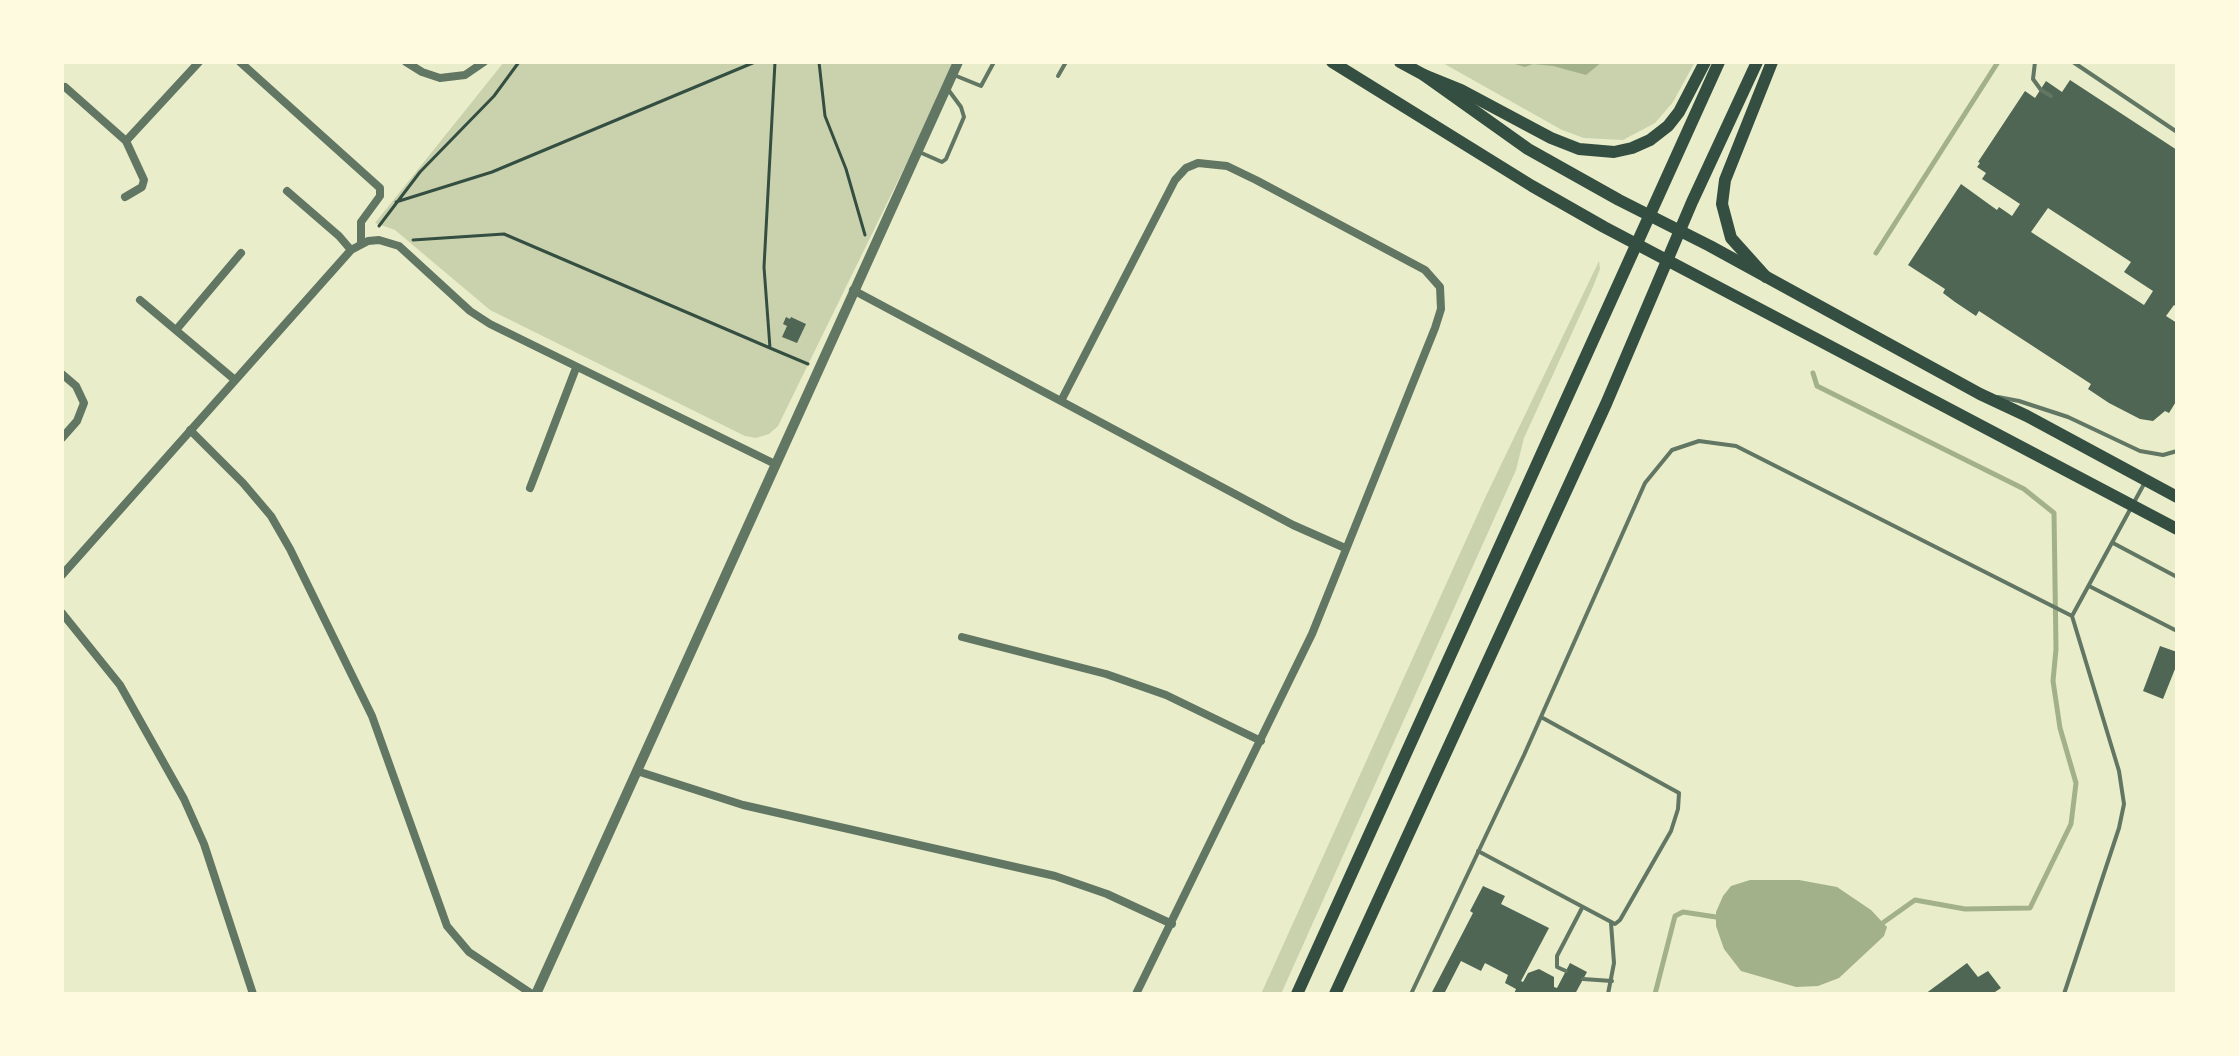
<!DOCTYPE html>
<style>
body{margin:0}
#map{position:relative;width:2239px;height:1056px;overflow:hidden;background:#e9edc9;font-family:Quicksand,sans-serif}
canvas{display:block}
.frame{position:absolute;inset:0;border:64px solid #fefae0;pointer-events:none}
</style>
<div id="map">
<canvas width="2239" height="1056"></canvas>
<div class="frame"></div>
</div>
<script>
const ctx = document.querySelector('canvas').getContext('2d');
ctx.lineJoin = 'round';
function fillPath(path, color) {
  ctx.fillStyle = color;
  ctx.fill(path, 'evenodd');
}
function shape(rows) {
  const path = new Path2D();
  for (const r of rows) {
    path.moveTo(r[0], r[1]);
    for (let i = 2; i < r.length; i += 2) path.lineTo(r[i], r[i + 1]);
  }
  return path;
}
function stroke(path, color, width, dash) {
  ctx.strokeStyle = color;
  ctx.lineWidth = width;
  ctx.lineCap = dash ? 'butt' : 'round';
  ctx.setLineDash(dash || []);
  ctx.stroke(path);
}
const green = shape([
 [504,62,956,62,778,426,769,434,756,438,745,436,490,310,395,230,375,223],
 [1441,62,1695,62,1673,102,1655,123,1623,140,1584,138,1562,130],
 [1599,261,1600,269,1593,287,1524,438,1516,470,1281,994,1261,994,1485,498]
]);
const water = shape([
 [1508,62,1602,62,1586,75,1553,66,1533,64,1525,67],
 [1750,880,1799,880,1837,887,1871,910,1887,927,1884,936,1839,978,1818,986,1796,987,1741,971,1724,949,1716,926,1716,912,1723,896,1731,886]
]);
const stream = shape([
 [1876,253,1998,62],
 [1813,373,1817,386,2024,489,2054,513,2056,649,2053,681,2060,728,2076,783,2071,824,2030,908,1965,909,1915,900,1884,922],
 [1655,994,1675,916,1683,912,1716,917]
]);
const building = shape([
 [2070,80,2177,150,2177,307,2174,305,2166,316,2177,323,2177,400,2169,413,2165,411,2153,421,2140,419,2109,403,2088,389,2091,384,1979,311,1976,316,1955,302,1943,293,1945,289,1908,265,1961,184,1997,210,1999,207,2012,216,2020,204,1982,179,1986,173,1977,167,1980,163,1978,162,2025,91,2035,98,2046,81,2062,92],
 [2048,208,2131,262,2124,272,2153,291,2144,305,2031,232],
 [786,317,790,319,791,317,806,324,797,343,782,337,787,326,783,324],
 [2160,646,2177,652,2177,664,2163,699,2143,691],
 [1483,886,1505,896,1501,904,1549,928,1521,981,1523,982,1528,973,1539,969,1554,977,1554,987,1557,988,1570,963,1587,972,1575,994,1514,994,1516,989,1505,983,1508,975,1485,963,1481,971,1461,961,1444,994,1431,994,1473,913,1470,911],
 [1967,963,1978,977,1988,971,2001,988,1992,994,1925,994]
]);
const path = shape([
 [775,62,764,267,770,348,808,364],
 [819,62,825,116,846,169,865,235],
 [396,202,492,172,755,62],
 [379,226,420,172,494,96,519,62],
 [413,240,504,234,770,348]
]);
const service = shape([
 [2035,62,2033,79,2041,90,2051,96],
 [2073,62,2177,132],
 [954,75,981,86,994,62],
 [1058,76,1066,62],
 [917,151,942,162,946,159,964,117,961,107,947,88],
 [1998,397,2019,401,2068,417,2140,451,2163,455,2177,451],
 [2113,543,2177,577],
 [2089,586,2177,631],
 [1478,851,1615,924,1620,920,1671,831,1678,809,1679,793,1541,717],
 [1566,971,1557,967,1557,956,1582,908],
 [1583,979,1612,981],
 [1411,994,1524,755,1645,483,1672,450,1699,441,1736,446,2072,616],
 [1608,994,1614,963,1611,923],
 [2064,994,2119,828,2124,804,2119,771,2072,616,2144,484]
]);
const minor = shape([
 [240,62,380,188,380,196,361,222,361,243],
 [406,62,422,72,440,78,465,75,484,62],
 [65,87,126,141,144,180,142,187,125,197],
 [126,141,199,62],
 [287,191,339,236,351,250],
 [853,290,1293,525,1345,548],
 [140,300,235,380],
 [176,330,241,253],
 [62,374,76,386,84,403,77,421,62,438],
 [1061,401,1175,180,1186,168,1198,163,1227,166,1256,180,1425,270,1440,287,1441,309,1435,328,1312,634,1136,994],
 [190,430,243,483,271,516,290,549,372,716,447,926,469,952,532,994],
 [530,488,576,368],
 [62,575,351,250,368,241,379,240,399,246,470,311,490,324,775,464],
 [62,613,120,685,184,799,204,844,253,994],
 [962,637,1106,674,1166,695,1261,741],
 [637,771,743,805,1055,876,1107,894,1172,924]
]);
const tertiary = shape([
 [536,994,958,62]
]);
const secondary = shape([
 [1332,62,1532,186,1604,227,2177,529],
 [1400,62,1424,75,1528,149,1619,200,1710,246,1980,394,2027,416,2177,497]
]);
const primary = shape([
 [1424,75,1461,90,1551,138,1579,149,1614,152,1632,148,1650,140,1668,126,1679,112,1705,62],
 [1766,277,1731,238,1722,204,1725,180,1772,62],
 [1297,994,1719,62],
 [1335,994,1606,404,1692,202,1757,62]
]);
fillPath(green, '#cad2ad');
fillPath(water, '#a3b18a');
stroke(stream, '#a3b18a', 5);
fillPath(building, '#4f6655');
stroke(path, '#344e41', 3);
stroke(service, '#617663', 4);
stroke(minor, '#617663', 8);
stroke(tertiary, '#617663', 10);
stroke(secondary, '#344e41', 12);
stroke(primary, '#344e41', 12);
</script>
